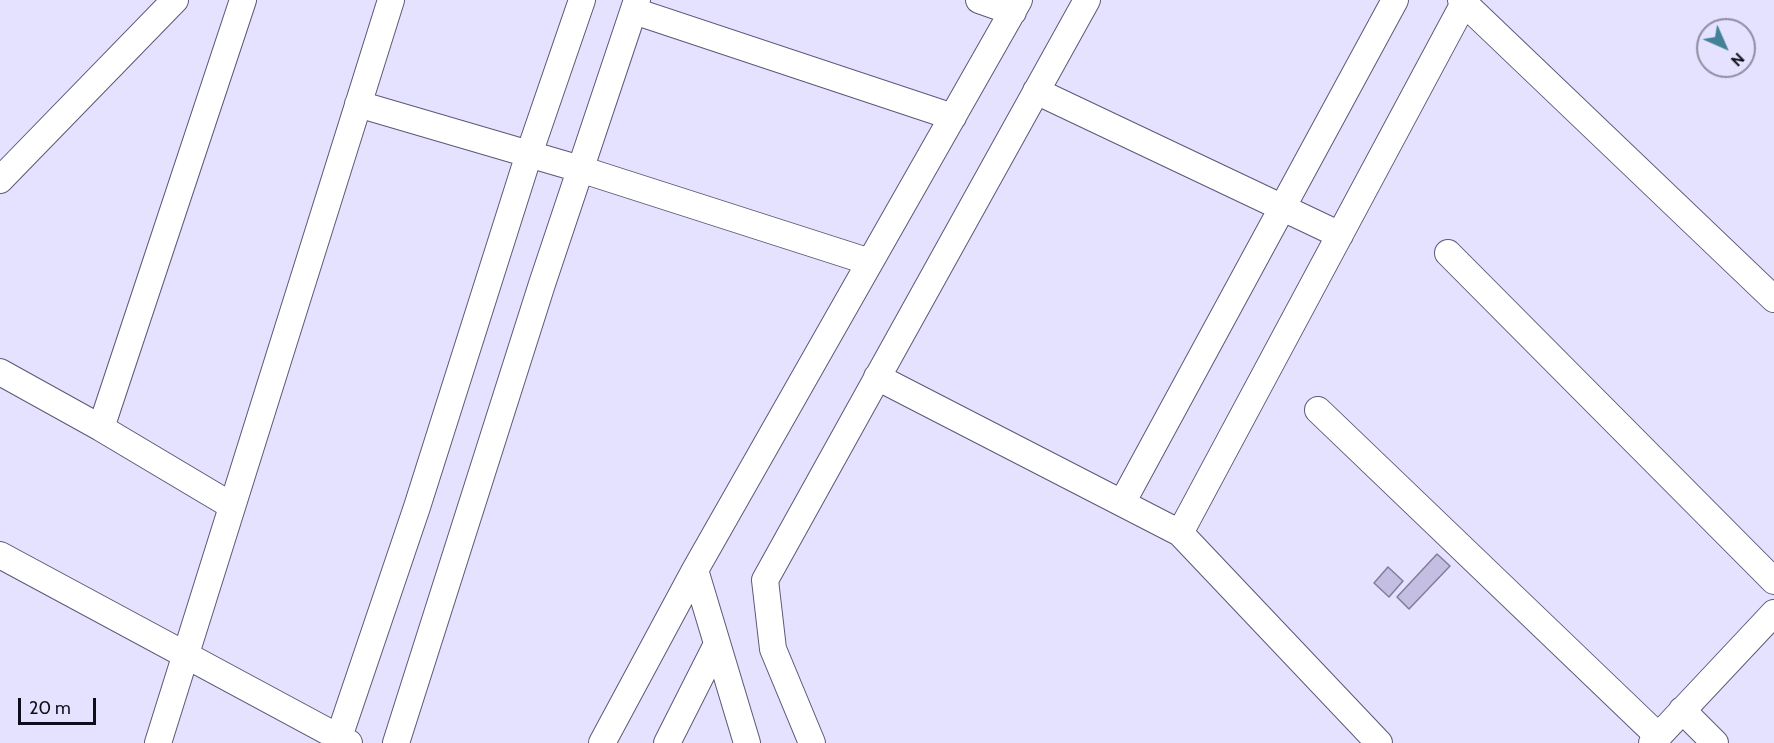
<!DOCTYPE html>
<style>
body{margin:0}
#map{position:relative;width:1774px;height:743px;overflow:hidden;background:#e5e2ff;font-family:Cabin,sans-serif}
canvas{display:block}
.north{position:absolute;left:1696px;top:18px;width:60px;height:60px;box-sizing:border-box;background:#e5e2ff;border:2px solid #8f8da3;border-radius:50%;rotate:135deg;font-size:16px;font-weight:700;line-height:24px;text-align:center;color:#0f0d19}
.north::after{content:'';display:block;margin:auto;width:21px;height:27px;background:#428196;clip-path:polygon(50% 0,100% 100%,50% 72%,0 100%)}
.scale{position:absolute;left:18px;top:698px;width:78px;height:27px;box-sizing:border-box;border:3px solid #0f0d19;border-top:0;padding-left:8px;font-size:18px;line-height:21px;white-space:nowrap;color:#0f0d19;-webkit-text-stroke:4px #e5e2ff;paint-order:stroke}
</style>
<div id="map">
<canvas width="1774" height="743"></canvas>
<div class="north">N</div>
<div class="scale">20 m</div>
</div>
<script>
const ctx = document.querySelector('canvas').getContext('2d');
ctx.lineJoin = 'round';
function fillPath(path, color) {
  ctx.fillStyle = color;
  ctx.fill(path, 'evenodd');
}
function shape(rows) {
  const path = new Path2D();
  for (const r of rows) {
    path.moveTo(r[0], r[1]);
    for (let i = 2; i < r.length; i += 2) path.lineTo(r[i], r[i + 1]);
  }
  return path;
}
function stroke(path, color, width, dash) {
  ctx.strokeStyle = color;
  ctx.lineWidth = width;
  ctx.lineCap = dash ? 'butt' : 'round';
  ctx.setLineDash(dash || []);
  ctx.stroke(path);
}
const building = shape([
 [1437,554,1450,566,1409,609,1397,597,1437,554],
 [1388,567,1403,581,1389,597,1374,583,1388,567]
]);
const minor = shape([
 [979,0,1013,12],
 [1461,0,1774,299],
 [634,11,953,117],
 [1036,91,1340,235],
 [358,104,580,169,870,262],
 [0,180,175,0],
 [1448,253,1774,581],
 [0,372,101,428,232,506],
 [877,377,1180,533,1379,743],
 [1318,410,1658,736],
 [101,428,243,0],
 [1122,503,1395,0],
 [1180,533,1464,3],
 [0,555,349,743],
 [1682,710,1715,743],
 [158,743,391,0],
 [337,743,417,507,529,154,582,0],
 [396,743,542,284,637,0],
 [602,743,695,570],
 [667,743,717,644],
 [747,743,695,570,1019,0],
 [812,743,773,649,765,580,1087,0],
 [1652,743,1774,613]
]);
fillPath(building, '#c3bee2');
stroke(building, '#807c9d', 1.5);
stroke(minor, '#5c5776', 28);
stroke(minor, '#fff', 26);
</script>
